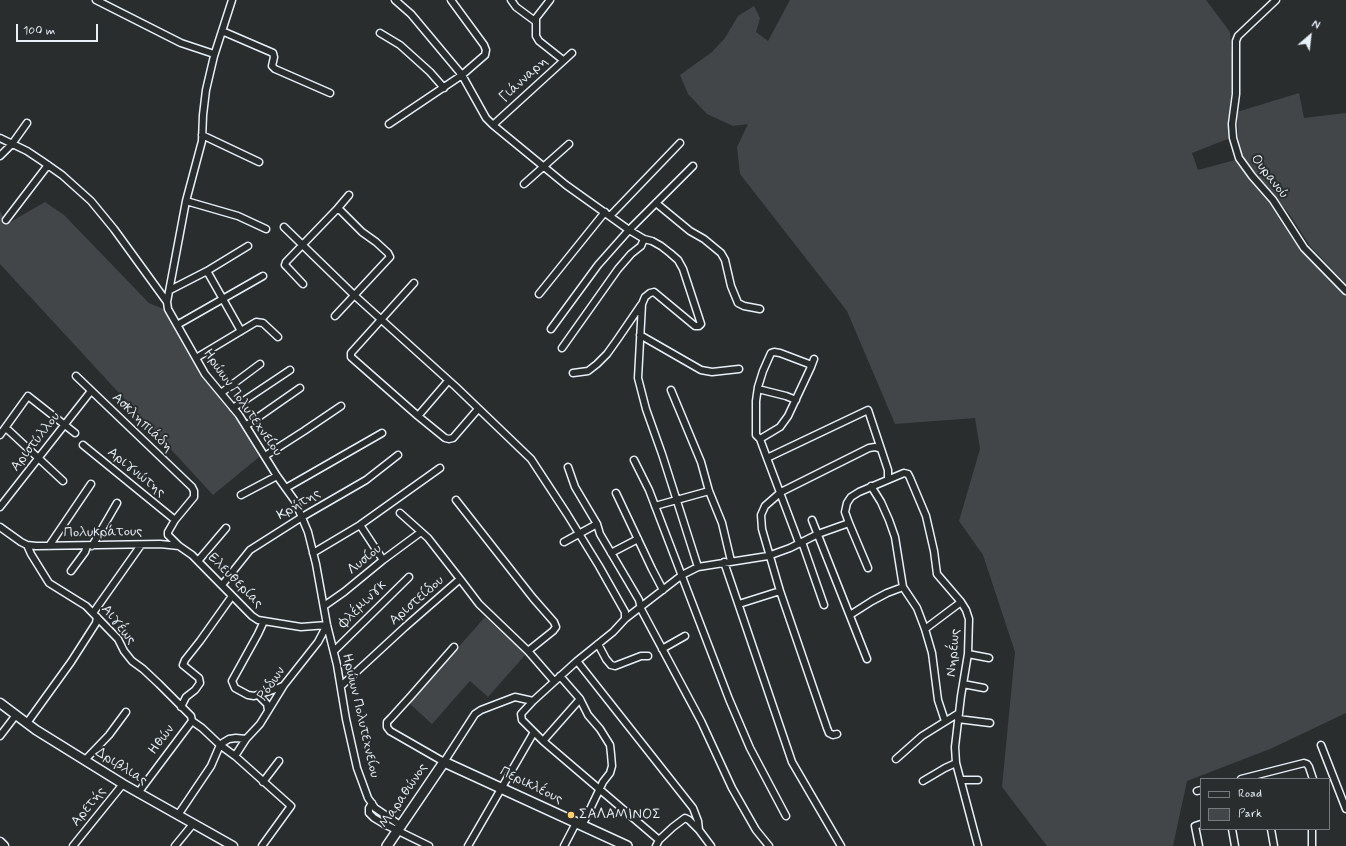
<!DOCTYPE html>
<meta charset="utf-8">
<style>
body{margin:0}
#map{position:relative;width:1346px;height:846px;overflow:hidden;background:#2a2d2e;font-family:Mynerve,sans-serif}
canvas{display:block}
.legend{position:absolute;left:1200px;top:778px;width:130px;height:52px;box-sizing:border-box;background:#2a2d2e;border:1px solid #767b7f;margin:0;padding:5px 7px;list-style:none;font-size:12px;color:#e8f1f8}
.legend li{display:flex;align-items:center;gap:8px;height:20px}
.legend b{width:20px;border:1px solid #767b7f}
.north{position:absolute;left:1290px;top:16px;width:40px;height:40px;-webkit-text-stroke:3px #2a2d2e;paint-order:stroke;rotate:28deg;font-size:11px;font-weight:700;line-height:16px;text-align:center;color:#e8f1f8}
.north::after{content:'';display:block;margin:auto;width:14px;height:18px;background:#e8f1f8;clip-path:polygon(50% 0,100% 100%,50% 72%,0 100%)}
.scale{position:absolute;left:16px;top:24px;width:82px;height:18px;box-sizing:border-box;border:2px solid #e8f1f8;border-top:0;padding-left:5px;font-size:12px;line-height:14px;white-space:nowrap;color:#e8f1f8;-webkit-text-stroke:3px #2a2d2e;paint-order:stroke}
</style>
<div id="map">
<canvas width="1346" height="846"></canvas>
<ul class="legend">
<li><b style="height:5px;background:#2a2d2e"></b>Road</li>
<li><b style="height:11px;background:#424648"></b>Park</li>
</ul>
<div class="north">N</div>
<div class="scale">100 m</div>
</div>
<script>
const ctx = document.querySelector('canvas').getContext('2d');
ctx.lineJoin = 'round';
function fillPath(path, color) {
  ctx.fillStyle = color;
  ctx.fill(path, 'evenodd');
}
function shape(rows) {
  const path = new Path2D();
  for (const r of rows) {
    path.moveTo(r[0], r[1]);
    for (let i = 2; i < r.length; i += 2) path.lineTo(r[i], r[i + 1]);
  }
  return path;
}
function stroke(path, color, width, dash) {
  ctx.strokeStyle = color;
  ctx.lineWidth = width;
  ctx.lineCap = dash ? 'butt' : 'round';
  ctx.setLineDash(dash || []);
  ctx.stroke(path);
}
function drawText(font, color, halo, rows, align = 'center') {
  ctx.font = font + ' Mynerve,sans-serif';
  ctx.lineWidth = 4;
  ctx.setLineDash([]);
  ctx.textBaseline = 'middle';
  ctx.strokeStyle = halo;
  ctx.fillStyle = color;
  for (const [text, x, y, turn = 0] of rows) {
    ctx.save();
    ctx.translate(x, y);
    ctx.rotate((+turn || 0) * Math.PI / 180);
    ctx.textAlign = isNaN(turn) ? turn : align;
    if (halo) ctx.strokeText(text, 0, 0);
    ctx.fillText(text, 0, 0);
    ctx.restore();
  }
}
const green = shape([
 [790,0,1206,0,1230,32,1234,77,1228,123,1230,138,1192,153,1198,170,1235,160,1270,201,1301,250,1346,296,1346,713,1270,749,1187,781,1173,846,1047,846,1002,787,1015,652,983,555,959,521,980,449,975,418,895,424,847,311,740,174,737,147,748,124,733,126,707,114,688,94,680,75,712,52,725,38,738,16,754,6,760,18,756,32,768,41],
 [1299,93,1304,118,1346,113,1346,284,1310,246,1290,215,1241,155,1238,136,1237,112],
 [45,202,64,215,149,303,163,309,245,431,259,457,213,495,0,264,0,211,7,224],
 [485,617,526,654,488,697,470,681,432,724,409,703]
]);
const minor = shape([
 [96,0,181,43,214,54],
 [232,0,214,56,206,90,203,115,202,141,186,201,167,302,168,309,205,374,239,415,277,476,295,501,308,532,316,564,327,625,337,665,346,719,357,768,368,798,375,808,400,825],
 [395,0,411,14,462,75,486,118,493,125,566,185,629,230,644,239,652,241,661,246,670,253,678,260,683,269,701,324,699,326,695,326,654,292,650,293,645,297,642,304,638,378,646,409,662,454,698,567],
 [511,0,516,7,535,21],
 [550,0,536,18,536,36,539,41,563,60],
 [1276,0,1238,36,1236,41,1236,94,1232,124,1233,138,1239,158,1252,176,1273,200,1304,248,1346,291],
 [222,31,273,53,274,57,272,66,275,69,330,93],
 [380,33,400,45,430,72,444,88],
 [389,124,462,75,485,55,486,50,484,45,451,0],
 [493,125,572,53],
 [202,135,259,162],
 [0,138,27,151,42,161,62,175,91,201,114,229,167,302],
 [0,156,12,144,27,123],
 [524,184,569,144],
 [186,201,238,216,266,229],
 [656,203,690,231,704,239,721,253,725,260,731,286,738,303,744,306,760,309],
 [338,208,349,195],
 [610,216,680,143],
 [6,220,48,165],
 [284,227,354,295,456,387,531,459,567,514,599,566,625,612,625,619],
 [207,271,241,331],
 [414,283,351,353,351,357,418,416],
 [303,284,287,267,285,265,286,262,338,208,362,232,376,242,388,253,390,257,335,316],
 [170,290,207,271,248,246],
 [539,294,605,212],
 [177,325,263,276],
 [551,329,598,265,629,230,693,166],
 [640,335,701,370,712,372,739,369],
 [562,348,618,269,631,254,641,246,644,239],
 [196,358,256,322,263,323,278,337],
 [811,367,814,359],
 [573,373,588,371,597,364,607,354,617,340,641,305],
 [76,376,192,487,194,491,194,497,175,520,168,532,168,535,179,546,192,555,252,616,258,620,301,627,327,625],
 [448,381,418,416,445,438,449,439,453,438,478,409],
 [758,389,786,396,796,400],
 [671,390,701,462,709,491,722,523,731,561],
 [221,393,260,364],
 [233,408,290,370],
 [247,425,300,388],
 [6,428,63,481],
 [0,435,28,396,75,433],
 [760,439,756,435,756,401,758,387,763,371,771,353,774,352,780,353,809,364,811,367,788,416,780,427,760,439,767,458],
 [83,445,175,520],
 [265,456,304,431,341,406],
 [634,460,649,490,729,699,750,748,786,816],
 [871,486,881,502,889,520,895,537,903,587,917,608,925,629,961,602],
 [286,488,382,433],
 [616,493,652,569,663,590],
 [241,495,277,476],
 [456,500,533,598,554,622,556,627,553,631,528,651],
 [655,506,709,491],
 [0,507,91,391],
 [400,513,428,538,460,579],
 [812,520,867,659],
 [597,524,600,534,639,600,641,609,701,721,732,788,756,830,769,846],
 [360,525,383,560],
 [0,527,21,542,27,545,36,546,160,544,179,546],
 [564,542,597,524,575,487,568,467],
 [802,542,824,605],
 [799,543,767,458,868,410,888,470,888,479],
 [27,545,31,554,49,583,86,606,118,639,124,651,132,661,143,669,159,684,191,716,192,721],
 [49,546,91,484],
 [92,546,117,503],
 [313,553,360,525,440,468],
 [611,553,638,539],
 [198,561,226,528],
 [724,562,792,762,841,846],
 [868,568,849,523,845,512,847,503,851,497,859,492,904,473,908,474,910,478,926,516,934,551,937,574,961,602,966,610,969,619,968,654,961,696,955,747,956,763,978,846],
 [71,571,85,552,87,546],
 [222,585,250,550,302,517,366,480,398,455],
 [780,591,762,529,761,515,765,506,781,492,869,448,875,447,881,449],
 [739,604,780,591,827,728,829,733,833,735,837,734],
 [324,606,344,592,383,560,421,532],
 [93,613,141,545],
 [850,615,872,601,887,593,903,587],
 [264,621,258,634,232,681,235,688,248,695,254,696,276,689,283,686],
 [925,629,932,653,938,700,945,721],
 [598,644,606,659,611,665,615,666,641,656,648,656],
 [454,647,411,696,391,718,387,722,387,727,390,731,444,762,475,714,481,710,515,697,533,701],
 [662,649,685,636],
 [334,651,409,577],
 [968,654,989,658],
 [577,661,693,808,698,821,699,830],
 [560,676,580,699,588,715,600,729,610,745,611,754,612,766,610,773,603,782,582,826],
 [963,684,984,688],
 [341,686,405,627,460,579,479,604,528,651,554,681],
 [259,696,267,704,268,710],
 [181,707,186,697,195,690,200,683,199,678,183,665,185,660,200,641,232,596],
 [958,719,990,723],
 [192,721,202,728,220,745,235,756,291,806,262,846],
 [27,723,71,662,96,623,97,617],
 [0,736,16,715],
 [543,741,580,699],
 [1321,745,1346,809],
 [235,756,246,739,260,724,284,685,318,642,327,625],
 [896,759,922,736,959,713],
 [85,760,109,735,126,712],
 [1241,779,1304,763,1307,764,1309,767,1313,779],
 [961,780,978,780],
 [923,781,945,768,956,763],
 [263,782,279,761],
 [1197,791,1201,790],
 [138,793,192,721],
 [372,803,369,808,369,813,374,818,384,824,429,846],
 [178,815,211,766,220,745,224,742,229,739,236,738,246,739],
 [1232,829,1235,846],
 [1271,829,1274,846],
 [1312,829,1312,846],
 [659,840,543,741,522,720,521,714,533,701,577,661,613,632,625,619,682,575,698,567,768,556,790,548,818,534,849,523],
 [73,846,123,784],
 [175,846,193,824],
 [468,846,534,732],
 [564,846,576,823],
 [656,846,659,840,673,827,685,818,689,820,699,830,711,846],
 [1199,846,1195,826,1201,824]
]);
const tertiary = shape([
 [0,703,36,730,123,784,233,846],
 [0,842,4,846]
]);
const secondary = shape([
 [387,846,444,762,627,846]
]);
const markers = [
 [571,815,4,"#ffd166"]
];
const streetNames = [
 ["Γιάνναρη",524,80,-43],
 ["Ουρανού",1269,177,52],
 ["Ηρώων Πολυτεχνείου",242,403,55],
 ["Ασκληπιάδη",142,423,44],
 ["Αριστύλλου",36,442,-52],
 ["Αριγνώτης",136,473,39],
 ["Κρήτης",299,505,-31],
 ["Πολυκράτους",103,533,-1],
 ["Λυσίου",365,560,-39],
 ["Ελευθερίας",235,581,45],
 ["Αριστείδου",417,601,-41],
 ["Φλέμινγκ",363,605,-45],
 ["Αιγέως",118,625,51],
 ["Νηρέως",954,653,-85],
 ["Ρόδων",272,684,-56],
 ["Ηρώων Πολυτεχνείου",360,716,77],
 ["Ηθών",162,740,-53],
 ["Δριβλιας",121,767,32],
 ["Περικλέους",531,786,26],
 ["Μαραθώνος",404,796,-56],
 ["Αρετής",89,807,-51]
];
const poiNames = [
 ["ΣΑΛΑΜΙΝΟΣ",579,815]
];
fillPath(green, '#424648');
stroke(minor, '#e8f1f8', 9);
stroke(tertiary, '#e8f1f8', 11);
stroke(secondary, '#e8f1f8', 12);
stroke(minor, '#2a2d2e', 6);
stroke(tertiary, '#2a2d2e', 8);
stroke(secondary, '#2a2d2e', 9);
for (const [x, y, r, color] of markers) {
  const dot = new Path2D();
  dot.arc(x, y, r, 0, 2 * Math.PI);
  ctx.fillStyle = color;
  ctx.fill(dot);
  stroke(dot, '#2a2d2e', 1.5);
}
drawText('14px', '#e8f1f8', '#2a2d2e', streetNames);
drawText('14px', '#e8f1f8', '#2a2d2e', poiNames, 'left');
</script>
